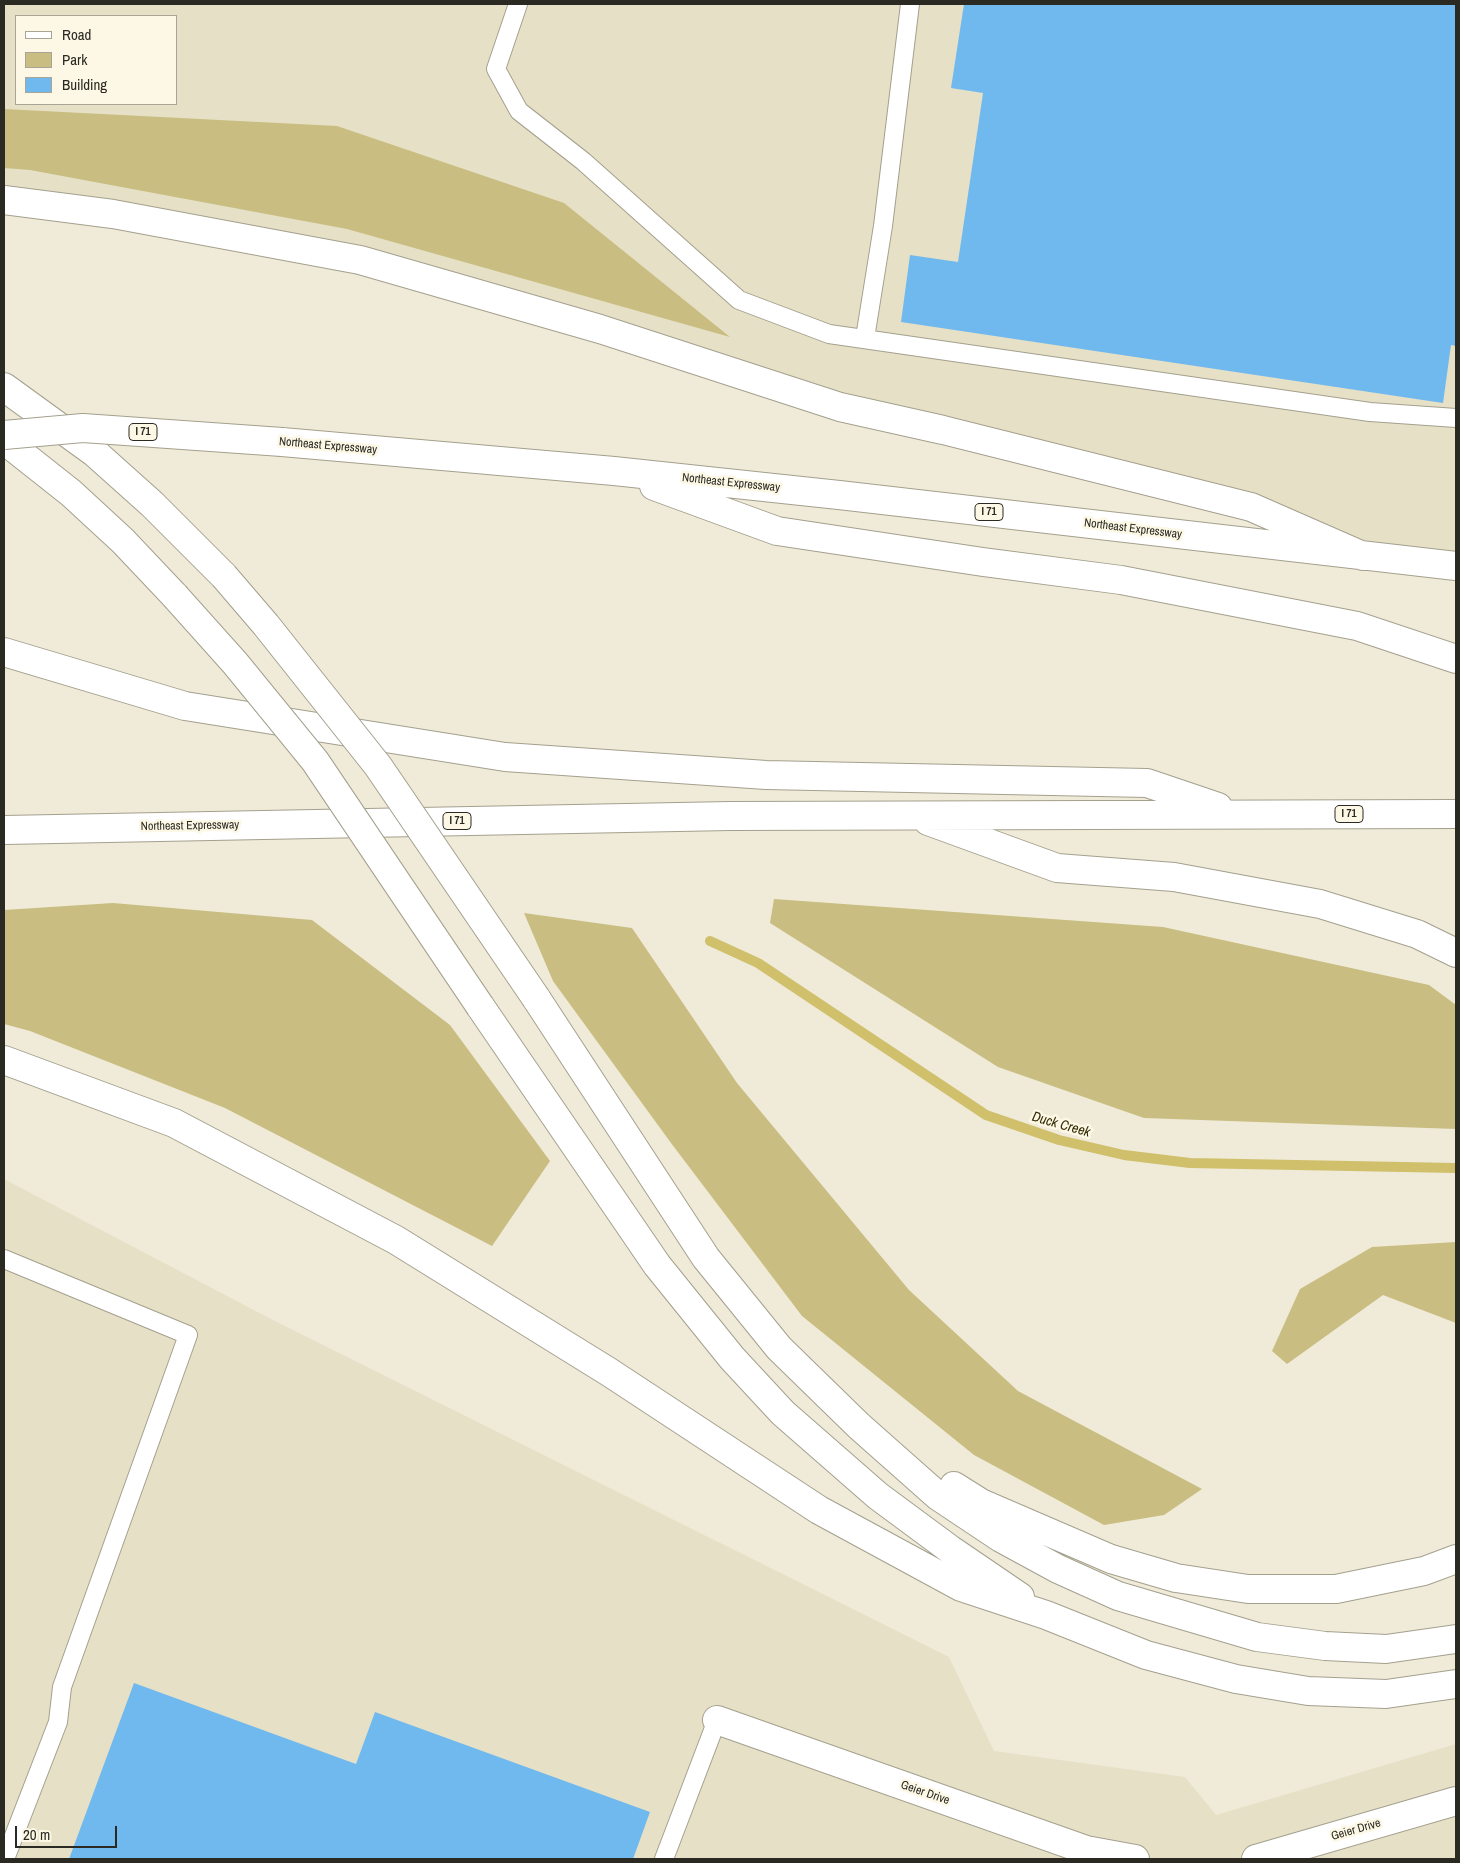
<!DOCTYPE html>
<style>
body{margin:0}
#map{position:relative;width:1460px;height:1863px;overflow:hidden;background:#efebd8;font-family:"Archivo Narrow",sans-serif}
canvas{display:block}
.frame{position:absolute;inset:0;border:5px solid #2a2922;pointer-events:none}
.legend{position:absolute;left:15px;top:15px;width:162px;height:90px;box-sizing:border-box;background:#fcf8e5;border:1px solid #a8a597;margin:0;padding:6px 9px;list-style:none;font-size:15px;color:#2a2922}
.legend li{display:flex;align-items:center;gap:10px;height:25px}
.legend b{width:25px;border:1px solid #a8a597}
.scale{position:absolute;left:15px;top:1826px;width:102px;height:22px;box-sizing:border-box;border:2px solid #2a2922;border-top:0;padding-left:6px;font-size:15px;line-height:18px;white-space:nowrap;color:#2a2922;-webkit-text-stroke:4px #fcf8e5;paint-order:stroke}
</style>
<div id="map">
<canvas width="1460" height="1863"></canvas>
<div class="frame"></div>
<ul class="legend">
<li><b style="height:6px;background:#fff"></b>Road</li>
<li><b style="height:14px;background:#c9bd81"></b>Park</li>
<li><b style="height:14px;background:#70b9ef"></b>Building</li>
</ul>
<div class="scale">20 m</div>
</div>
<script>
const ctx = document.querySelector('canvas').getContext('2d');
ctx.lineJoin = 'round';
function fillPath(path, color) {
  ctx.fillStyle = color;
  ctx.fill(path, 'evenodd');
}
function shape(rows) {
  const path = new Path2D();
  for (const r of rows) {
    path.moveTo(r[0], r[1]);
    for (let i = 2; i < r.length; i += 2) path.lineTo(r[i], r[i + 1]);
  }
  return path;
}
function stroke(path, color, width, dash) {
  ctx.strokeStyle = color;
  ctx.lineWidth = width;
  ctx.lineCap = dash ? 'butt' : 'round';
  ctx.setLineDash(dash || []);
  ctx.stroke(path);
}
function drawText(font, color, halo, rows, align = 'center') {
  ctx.font = font + ' "Archivo Narrow",sans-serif';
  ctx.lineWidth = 5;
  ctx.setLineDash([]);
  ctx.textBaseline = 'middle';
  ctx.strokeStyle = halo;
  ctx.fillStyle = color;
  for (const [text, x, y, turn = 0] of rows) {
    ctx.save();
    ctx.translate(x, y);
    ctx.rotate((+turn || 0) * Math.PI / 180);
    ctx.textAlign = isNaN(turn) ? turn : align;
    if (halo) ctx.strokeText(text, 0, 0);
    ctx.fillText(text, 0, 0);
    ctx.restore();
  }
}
const built = shape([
 [4,4,1456,4,1456,566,1363,556,1251,507,360,260,4,200],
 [16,16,176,16,176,104,16,104],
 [4,1179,271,1319,949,1657,994,1751,1185,1777,1216,1815,1456,1744,1456,1859,4,1859]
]);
const green = shape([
 [4,109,337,126,564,203,730,337,347,229,30,170,4,168],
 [774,899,1163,927,1429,985,1456,1005,1456,1129,1144,1118,998,1067,770,923],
 [113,903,312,920,450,1025,550,1161,492,1246,225,1108,30,1031,4,1024,4,910],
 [524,913,632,928,737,1083,909,1290,1018,1391,1202,1489,1164,1515,1104,1525,974,1455,802,1316,671,1143,553,981],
 [1456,1242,1456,1323,1383,1295,1287,1364,1272,1351,1300,1289,1372,1247]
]);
const stream = shape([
 [710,941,758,963,986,1115,1059,1140,1124,1155,1190,1163,1456,1168]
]);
const building = shape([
 [964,4,1456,4,1456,346,1451,345,1443,403,901,322,910,255,958,262,983,93,951,88],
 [134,1683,356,1764,375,1712,650,1812,633,1859,69,1859]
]);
const service = shape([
 [518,4,496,69,519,111,583,161,739,300,829,334,1370,412,1456,418],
 [865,338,883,226,910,4],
 [4,1259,188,1335,62,1687,58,1722,5,1859],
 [664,1859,717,1720]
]);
const minor = shape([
 [717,1720,1086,1850,1135,1859],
 [1256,1859,1456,1801]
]);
const motorway = shape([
 [4,200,113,214,360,260,600,329,840,407,943,430,1251,507,1363,556],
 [4,387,95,453,152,504,224,576],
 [4,440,71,493,123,541,175,596],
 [282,442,614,471,839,495,1456,566],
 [654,486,777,531,983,562,1121,580,1357,626,1456,659],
 [4,652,185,706,505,757,766,775,1147,783,1218,807],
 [928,821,1057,868,1174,877,1320,904,1417,934,1456,953],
 [4,830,730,816,1456,814],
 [536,998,706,1258,779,1348,859,1426,938,1496,1001,1538,1058,1569,1118,1596,1257,1637,1325,1646,1386,1649,1456,1639],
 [480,1006,657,1265,732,1358,783,1413,878,1496,951,1550,1020,1597],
 [4,1060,174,1123,396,1240,609,1372,819,1510,961,1587,1046,1615,1146,1655,1236,1679,1308,1691,1386,1694,1456,1684],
 [954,1486,981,1503,1111,1559,1176,1578,1248,1589,1336,1589,1424,1571,1456,1559]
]);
const motorwayBridge = shape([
 [4,435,83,428,282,442],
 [224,576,266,625,378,766,536,998],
 [175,596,235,663,315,761,480,1006]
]);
const shields = [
 [143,432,28],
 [989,512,28],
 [1349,814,28],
 [457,821,28]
];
const shieldNames = [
 ["I 71",143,432],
 ["I 71",989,512],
 ["I 71",1349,814],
 ["I 71",457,821]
];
const streetNames = [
 ["Northeast Expressway",328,446,5],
 ["Northeast Expressway",731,483,6],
 ["Northeast Expressway",1133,529,7],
 ["Northeast Expressway",190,826,-1],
 ["Geier Drive",925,1793,19],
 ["Geier Drive",1356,1830,-16]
];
const waterNames = [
 ["Duck Creek",1061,1125,16]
];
fillPath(built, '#e6e0c6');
fillPath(green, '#c9bd81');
stroke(stream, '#d0bf6b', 10);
fillPath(building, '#70b9ef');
stroke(service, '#a4a08e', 20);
stroke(minor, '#a4a08e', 30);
stroke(motorway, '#a4a08e', 30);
stroke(service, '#fff', 18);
stroke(minor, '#fff', 28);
stroke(motorway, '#fff', 28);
stroke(motorwayBridge, '#a4a08e', 30, []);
stroke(motorwayBridge, '#fff', 28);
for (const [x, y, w] of shields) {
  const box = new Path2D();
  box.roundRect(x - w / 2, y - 8.5, w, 17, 4);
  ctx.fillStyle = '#fcf8e5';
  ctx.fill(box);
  stroke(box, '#2a2922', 1);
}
drawText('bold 11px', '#2a2922', null, shieldNames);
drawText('12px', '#2a2922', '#fcf8e5', streetNames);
drawText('italic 14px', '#322b05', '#fcf8e5', waterNames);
</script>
